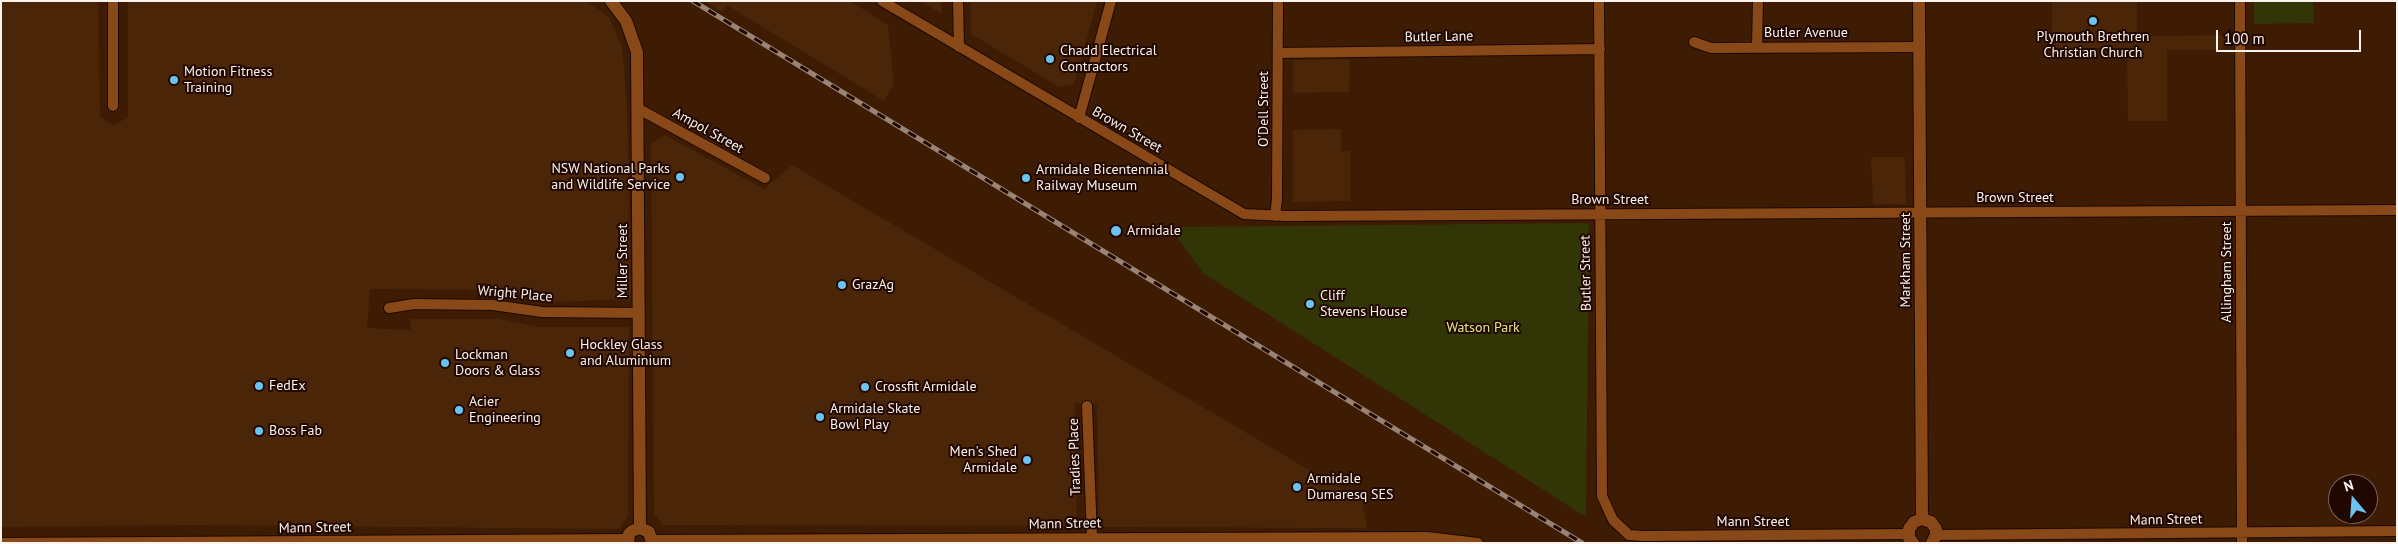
<!DOCTYPE html>
<style>
body{margin:0}
#map{position:relative;width:2398px;height:544px;overflow:hidden;background:#3e1c03;font-family:"PT Sans",sans-serif}
canvas{display:block}
.frame{position:absolute;inset:0;border:2px solid #fbf3ee;pointer-events:none}
.north{position:absolute;left:2328px;top:474px;width:50px;height:50px;box-sizing:border-box;background:#200700;border:1px solid #78655f;border-radius:50%;rotate:342deg;font-size:14px;font-weight:700;line-height:20px;text-align:center;color:#fbf3ee}
.north::after{content:'';display:block;margin:auto;width:18px;height:22px;background:#6ac3f1;clip-path:polygon(50% 0,100% 100%,50% 72%,0 100%)}
.scale{position:absolute;left:2216px;top:30px;width:145px;height:22px;box-sizing:border-box;border:2px solid #fbf3ee;border-top:0;padding-left:6px;font-size:15px;line-height:18px;white-space:nowrap;color:#fbf3ee;-webkit-text-stroke:4px #200700;paint-order:stroke}
</style>
<div id="map">
<canvas width="2398" height="544"></canvas>
<div class="frame"></div>
<div class="north">N</div>
<div class="scale">100 m</div>
</div>
<script>
const ctx = document.querySelector('canvas').getContext('2d');
ctx.lineJoin = 'round';
function fillPath(path, color) {
  ctx.fillStyle = color;
  ctx.fill(path, 'evenodd');
}
function shape(rows) {
  const path = new Path2D();
  for (const r of rows) {
    path.moveTo(r[0], r[1]);
    for (let i = 2; i < r.length; i += 2) path.lineTo(r[i], r[i + 1]);
  }
  return path;
}
function stroke(path, color, width, dash) {
  ctx.strokeStyle = color;
  ctx.lineWidth = width;
  ctx.lineCap = dash ? 'butt' : 'round';
  ctx.setLineDash(dash || []);
  ctx.stroke(path);
}
function drawText(font, color, halo, rows, align = 'center') {
  ctx.font = font + ' "PT Sans",sans-serif';
  ctx.lineWidth = 4;
  ctx.setLineDash([]);
  ctx.textBaseline = 'middle';
  ctx.strokeStyle = halo;
  ctx.fillStyle = color;
  for (const [text, x, y, turn = 0] of rows) {
    ctx.save();
    ctx.translate(x, y);
    ctx.rotate((+turn || 0) * Math.PI / 180);
    ctx.textAlign = isNaN(turn) ? turn : align;
    if (halo) ctx.strokeText(text, 0, 0);
    ctx.fillText(text, 0, 0);
    ctx.restore();
  }
}
const built = shape([
 [1,1,98,1,100,117,113,125,128,118,128,1,587,1,609,17,622,46,627,110,631,299,555,302,505,290,370,289,367,328,410,330,411,319,501,319,538,327,629,327,628,516,619,529,189,525,1,527],
 [705,1,850,1,888,25,894,84,884,101,727,5,722,12],
 [921,1,942,1,942,14],
 [971,1,1097,1,1074,84,1059,87,971,34],
 [2052,1,2137,1,2137,36,2225,35,2225,50,2167,50,2167,121,2128,121,2127,48,2052,48],
 [1350,59,1349,92,1293,93,1293,60],
 [1341,129,1341,151,1350,151,1350,201,1293,202,1293,130],
 [665,135,764,189,792,165,1362,501,1367,528,1099,527,1097,404,1075,403,1077,526,663,525,654,514,651,144],
 [1871,157,1905,157,1906,204,1873,204]
]);
const green = shape([
 [2254,1,2313,1,2314,23,2254,24],
 [1586,223,1589,225,1586,517,1203,273,1176,236,1181,227]
]);
const minor = shape([
 [113,1,113,106],
 [882,1,1244,214,1286,216,2397,210],
 [958,1,959,47],
 [1599,1,1602,496,1613,520,1629,535,1643,536,1908,534],
 [2240,1,2242,543],
 [1694,42,1711,48,1919,47],
 [1757,47,1758,1],
 [1278,53,1600,49],
 [637,108,765,178],
 [1079,118,1111,1],
 [1275,216,1277,199,1278,1],
 [389,308,414,304,493,305,542,312,639,313],
 [1087,406,1092,538],
 [1936,535,2397,531],
 [652,540,1427,537,1478,543],
 [3,543,627,539]
]);
const tertiary = shape([
 [611,1,626,21,637,52,640,528],
 [1919,1,1922,519],
 [628,543,629,534,632,531,640,528,649,532,652,543],
 [1913,543,1909,538,1909,529,1914,522,1922,519,1931,522,1936,529,1936,535,1932,543]
]);
const rail = shape([
 [693,1,1582,543]
]);
const markers = [
 [2093,21,5,"#6ac3f1"],
 [1050,59,5,"#6ac3f1"],
 [174,80,5,"#6ac3f1"],
 [680,177,5,"#6ac3f1"],
 [1026,178,5,"#6ac3f1"],
 [1116,231,6,"#6ac3f1"],
 [842,285,5,"#6ac3f1"],
 [1310,304,5,"#6ac3f1"],
 [570,353,5,"#6ac3f1"],
 [445,363,5,"#6ac3f1"],
 [259,386,5,"#6ac3f1"],
 [865,387,5,"#6ac3f1"],
 [459,410,5,"#6ac3f1"],
 [820,417,5,"#6ac3f1"],
 [259,431,5,"#6ac3f1"],
 [1027,460,5,"#6ac3f1"],
 [1297,487,5,"#6ac3f1"]
];
const streetNames = [
 ["Butler Avenue",1806,33],
 ["Butler Lane",1439,37,-1],
 ["O'Dell Street",1264,109,-90],
 ["Brown Street",1127,130,30],
 ["Ampol Street",708,131,29],
 ["Brown Street",2015,198],
 ["Brown Street",1610,200],
 ["Markham Street",1906,260,-90],
 ["Miller Street",623,261,-90],
 ["Allingham Street",2227,272,-90],
 ["Butler Street",1586,273,-91],
 ["Wright Place",515,294,5],
 ["Tradies Place",1075,457,-92],
 ["Mann Street",2166,520,-1],
 ["Mann Street",1753,522],
 ["Mann Street",1065,524,-1],
 ["Mann Street",315,528,-1]
];
const poiNames = [
 ["Plymouth Brethren",2093,37,"center"],
 ["Christian Church",2093,53,"center"],
 ["Chadd Electrical",1060,51],
 ["Contractors",1060,67],
 ["Motion Fitness",184,72],
 ["Training",184,88],
 ["NSW National Parks",670,169,"right"],
 ["and Wildlife Service",670,185,"right"],
 ["Armidale Bicentennial",1036,170],
 ["Railway Museum",1036,186],
 ["Armidale",1127,231],
 ["GrazAg",852,285],
 ["Cliff",1320,296],
 ["Stevens House",1320,312],
 ["Hockley Glass",580,345],
 ["and Aluminium",580,361],
 ["Lockman",455,355],
 ["Doors & Glass",455,371],
 ["FedEx",269,386],
 ["Crossfit Armidale",875,387],
 ["Acier",469,402],
 ["Engineering",469,418],
 ["Armidale Skate",830,409],
 ["Bowl Play",830,425],
 ["Boss Fab",269,431],
 ["Men's Shed",1017,452,"right"],
 ["Armidale",1017,468,"right"],
 ["Armidale",1307,479],
 ["Dumaresq SES",1307,495]
];
const parkNames = [
 ["Watson Park",1483,328]
];
fillPath(built, '#4b2507');
fillPath(green, '#323506');
stroke(minor, '#1d0900', 12);
stroke(tertiary, '#1d0900', 14);
stroke(minor, '#894817', 10);
stroke(tertiary, '#894817', 12);
stroke(rail, '#998374', 5);
stroke(rail, '#200700', 3, [9]);
for (const [x, y, r, color] of markers) {
  const dot = new Path2D();
  dot.arc(x, y, r, 0, 2 * Math.PI);
  ctx.fillStyle = color;
  ctx.fill(dot);
  stroke(dot, '#200700', 2);
}
drawText('14px', '#fbf3ee', '#200700', streetNames);
drawText('14px', '#fbf3ee', '#200700', poiNames, 'left');
drawText('14px', '#e0ea83', '#200700', parkNames);
</script>
